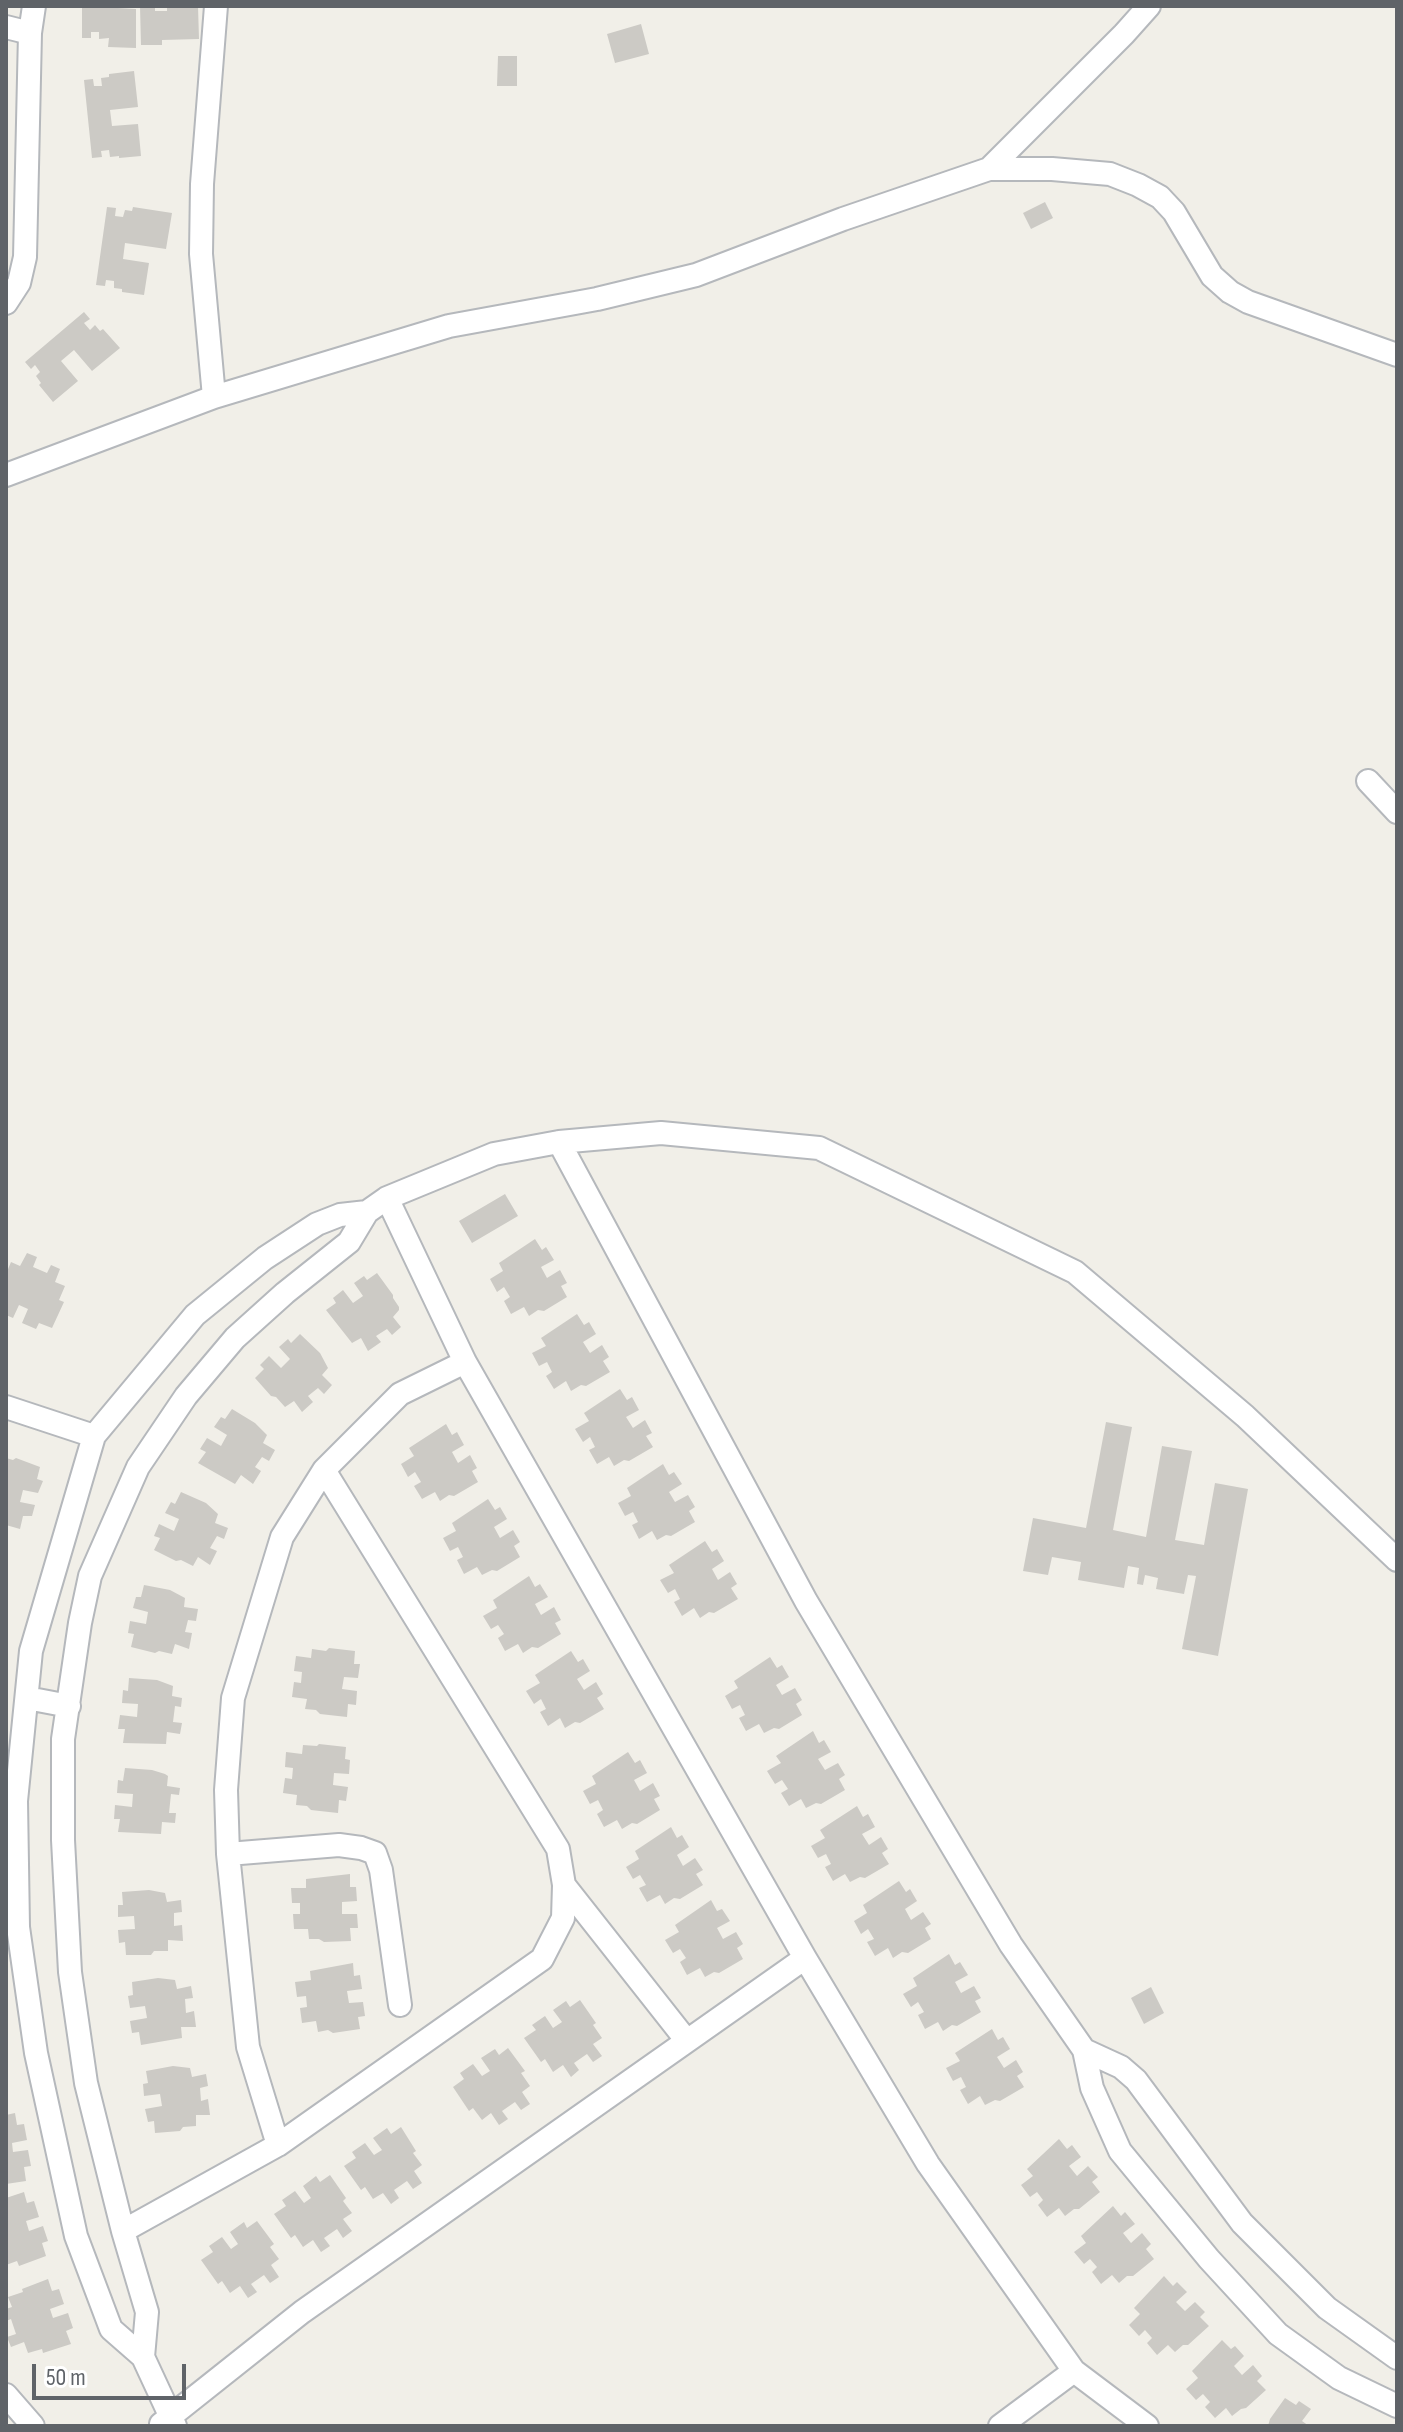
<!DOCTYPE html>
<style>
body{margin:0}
#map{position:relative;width:1403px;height:2432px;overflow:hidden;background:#f1efe8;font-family:"Sofia Sans Condensed",sans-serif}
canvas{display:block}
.frame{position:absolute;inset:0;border:8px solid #5f6368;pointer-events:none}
.scale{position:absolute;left:32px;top:2364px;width:154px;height:36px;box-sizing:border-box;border:4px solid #5f6368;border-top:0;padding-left:10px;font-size:24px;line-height:28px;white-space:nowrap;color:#5f6368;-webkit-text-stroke:6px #fff;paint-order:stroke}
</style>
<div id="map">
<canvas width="1403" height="2432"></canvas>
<div class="frame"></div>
<div class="scale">50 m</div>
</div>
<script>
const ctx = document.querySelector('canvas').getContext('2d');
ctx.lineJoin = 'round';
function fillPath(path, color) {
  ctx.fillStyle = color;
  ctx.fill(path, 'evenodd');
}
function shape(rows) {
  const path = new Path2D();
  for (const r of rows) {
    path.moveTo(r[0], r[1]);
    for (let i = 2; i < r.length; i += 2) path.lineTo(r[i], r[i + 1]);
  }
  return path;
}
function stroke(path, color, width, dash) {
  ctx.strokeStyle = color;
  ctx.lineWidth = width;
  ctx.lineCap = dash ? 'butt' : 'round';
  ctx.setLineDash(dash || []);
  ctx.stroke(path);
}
const building = shape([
 [82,6,136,9,136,48,108,47,109,38,99,39,99,32,91,32,91,38,82,38],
 [140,6,155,6,155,11,167,11,167,6,198,6,199,39,162,40,162,45,141,45],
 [641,24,649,54,615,63,607,34],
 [498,56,517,56,517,86,497,86],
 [134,71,138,107,110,110,112,126,138,124,141,156,119,158,119,156,110,157,109,150,101,151,102,157,92,158,84,80,93,79,94,86,102,86,101,78,109,77,109,74],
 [1045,202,1053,218,1031,229,1023,213],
 [107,207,116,208,115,216,123,217,125,210,132,211,133,207,172,213,166,249,125,243,123,259,149,263,144,295,122,292,122,289,114,288,114,281,106,280,105,286,96,285],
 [84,312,90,319,84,323,90,330,95,325,100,331,103,329,120,348,92,371,74,350,61,361,78,381,53,402,39,385,41,383,36,376,40,372,35,365,31,369,25,362],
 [505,1194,518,1216,472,1243,459,1221],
 [535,1239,542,1250,546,1247,554,1260,541,1267,547,1278,560,1270,567,1283,561,1286,567,1297,544,1311,538,1310,529,1316,524,1307,511,1314,504,1301,510,1297,504,1287,497,1292,490,1279,503,1271,499,1263],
 [27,1253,37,1257,33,1267,47,1273,51,1265,60,1269,55,1282,65,1286,59,1300,64,1302,52,1328,39,1323,36,1329,22,1323,28,1309,19,1305,13,1318,6,1315,6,1274,11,1262,20,1266],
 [377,1273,393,1295,393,1298,399,1307,399,1310,393,1317,401,1327,392,1335,387,1329,376,1336,381,1342,368,1351,361,1338,352,1343,326,1310,336,1303,333,1298,343,1290,353,1303,363,1296,354,1283,364,1276,367,1280],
 [577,1314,584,1325,589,1322,596,1334,583,1342,590,1353,602,1345,609,1357,603,1361,610,1372,586,1386,581,1385,571,1391,566,1381,554,1389,546,1376,552,1372,547,1362,539,1366,532,1353,546,1346,541,1338],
 [300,1334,320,1353,328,1368,322,1375,332,1385,324,1394,318,1388,308,1396,313,1402,302,1412,294,1401,285,1407,276,1397,271,1396,255,1378,264,1369,260,1365,269,1356,281,1368,290,1359,279,1347,288,1339,291,1343],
 [620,1389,627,1400,632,1397,639,1410,626,1417,633,1428,645,1420,652,1433,646,1436,653,1447,629,1461,624,1460,614,1466,609,1457,597,1464,589,1450,595,1447,590,1437,583,1442,575,1429,589,1421,584,1413],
 [232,1409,255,1423,267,1435,263,1443,275,1450,269,1461,262,1457,255,1467,261,1471,253,1484,241,1475,235,1484,198,1463,206,1452,200,1449,207,1438,221,1446,227,1435,214,1427,221,1417,225,1419],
 [1106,1422,1132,1427,1113,1530,1146,1537,1162,1446,1192,1451,1175,1540,1204,1545,1215,1483,1248,1489,1218,1656,1182,1649,1196,1576,1188,1575,1184,1594,1156,1589,1158,1578,1145,1575,1143,1585,1137,1584,1139,1568,1128,1566,1124,1588,1078,1580,1081,1562,1052,1557,1048,1575,1023,1571,1033,1518,1086,1528],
 [446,1424,452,1435,457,1432,464,1445,452,1452,458,1463,470,1455,477,1468,472,1471,478,1482,454,1496,449,1495,440,1501,435,1492,422,1499,414,1486,421,1482,415,1472,408,1477,401,1464,414,1456,409,1448],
 [6,1458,13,1460,16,1458,40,1467,37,1479,43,1481,38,1493,23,1490,20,1502,35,1505,32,1516,23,1516,20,1529,6,1525],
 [663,1464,669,1475,674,1472,682,1484,669,1492,675,1502,688,1495,695,1507,689,1511,695,1522,671,1536,666,1535,657,1540,652,1531,639,1539,632,1525,638,1522,633,1512,625,1516,618,1503,631,1496,627,1488],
 [181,1492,206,1503,218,1514,215,1523,228,1528,224,1539,217,1536,210,1548,217,1551,210,1565,198,1557,193,1566,181,1560,176,1561,154,1550,160,1538,154,1536,159,1524,174,1531,179,1519,165,1513,171,1502,175,1504],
 [488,1499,495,1510,500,1507,507,1519,494,1527,500,1538,513,1530,520,1542,514,1546,520,1557,497,1571,492,1570,482,1575,477,1567,464,1574,457,1560,463,1557,458,1547,450,1551,443,1538,456,1531,452,1523],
 [705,1541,712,1552,717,1549,724,1561,712,1569,718,1580,730,1572,737,1584,731,1588,738,1599,714,1613,709,1612,700,1618,694,1608,682,1616,674,1602,680,1599,675,1589,668,1593,660,1580,674,1573,669,1565],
 [529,1576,535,1587,540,1584,548,1597,535,1604,541,1615,554,1607,561,1620,555,1623,561,1634,538,1648,532,1647,523,1653,518,1644,505,1651,498,1638,504,1634,498,1625,491,1629,483,1616,497,1608,493,1600],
 [144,1585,170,1590,185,1598,184,1607,198,1609,196,1621,188,1620,185,1632,192,1633,189,1649,175,1644,172,1654,159,1651,155,1653,131,1647,134,1634,128,1633,130,1621,146,1624,148,1612,133,1608,136,1597,141,1597],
 [329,1648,355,1651,354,1664,360,1664,358,1678,344,1677,342,1689,357,1691,356,1705,348,1704,347,1717,320,1714,316,1710,305,1709,307,1699,292,1697,294,1682,301,1683,302,1672,294,1671,296,1656,311,1658,312,1649,326,1651],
 [571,1651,578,1662,583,1659,590,1671,577,1679,584,1690,596,1682,603,1694,597,1698,604,1709,580,1723,575,1722,565,1728,560,1718,548,1726,540,1712,546,1709,541,1699,534,1704,526,1691,540,1683,535,1675],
 [770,1657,777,1668,782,1665,789,1677,776,1685,782,1695,795,1688,802,1700,796,1704,802,1715,779,1729,774,1728,764,1733,759,1724,746,1731,739,1718,745,1715,740,1705,732,1709,725,1696,738,1688,734,1681],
 [129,1678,157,1680,173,1686,172,1696,182,1698,181,1707,175,1706,173,1722,182,1723,180,1734,167,1732,166,1744,123,1743,125,1729,118,1729,120,1715,137,1717,138,1704,122,1703,123,1690,128,1691],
 [813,1731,819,1743,824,1740,831,1752,818,1759,825,1770,838,1763,845,1775,839,1779,845,1790,821,1804,816,1803,806,1808,801,1799,789,1806,781,1793,788,1789,782,1780,775,1784,767,1771,781,1763,776,1756],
 [319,1744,346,1747,345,1759,350,1760,349,1774,334,1773,333,1785,348,1787,346,1801,339,1800,338,1813,311,1810,307,1806,296,1805,297,1795,283,1793,285,1778,292,1779,293,1768,285,1767,286,1752,302,1754,303,1745,317,1746],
 [628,1752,635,1763,640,1760,647,1773,634,1780,640,1791,653,1783,660,1796,654,1799,660,1810,637,1824,632,1823,622,1829,617,1820,604,1827,597,1814,603,1810,598,1800,590,1804,583,1791,596,1784,592,1776],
 [125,1768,152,1770,165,1774,168,1776,167,1786,180,1788,179,1795,171,1794,169,1813,176,1813,175,1823,162,1822,161,1834,118,1832,120,1819,114,1819,115,1805,132,1807,133,1794,117,1793,118,1780,123,1781],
 [857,1806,863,1817,868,1814,875,1827,862,1834,869,1845,881,1837,888,1849,882,1853,889,1864,865,1878,860,1877,850,1882,845,1874,833,1881,825,1867,831,1864,826,1854,818,1858,811,1846,825,1838,820,1830],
 [671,1827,677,1838,682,1835,689,1847,677,1855,683,1866,695,1858,703,1870,696,1874,703,1885,680,1899,674,1898,665,1904,660,1895,647,1902,639,1888,646,1885,640,1875,633,1879,626,1867,639,1859,635,1851],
 [350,1874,350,1887,356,1887,357,1901,342,1902,342,1914,357,1914,358,1928,350,1928,351,1941,324,1942,319,1939,309,1939,308,1929,294,1929,293,1914,300,1914,300,1903,292,1903,291,1888,306,1888,306,1879],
 [899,1881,906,1892,910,1889,917,1901,905,1909,911,1920,923,1912,931,1924,925,1928,931,1939,908,1953,902,1952,893,1958,888,1948,875,1956,867,1942,874,1939,868,1929,861,1934,854,1921,867,1913,863,1905],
 [149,1890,165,1893,167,1902,181,1900,182,1912,174,1913,174,1926,182,1925,183,1941,168,1940,168,1951,154,1951,151,1955,126,1955,125,1942,119,1943,118,1930,135,1929,134,1916,118,1917,118,1905,123,1905,122,1892],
 [711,1900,717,1911,722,1909,730,1921,717,1928,723,1939,736,1932,743,1944,737,1948,743,1959,719,1973,714,1972,705,1977,700,1968,687,1975,680,1962,686,1958,680,1949,673,1953,665,1940,679,1932,675,1925],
 [949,1954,955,1965,960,1962,968,1975,955,1982,961,1993,974,1986,981,1998,975,2001,981,2012,957,2026,952,2025,943,2031,938,2022,925,2029,918,2015,924,2012,918,2002,911,2007,903,1994,917,1986,913,1978],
 [353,1963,354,1976,360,1975,362,1989,347,1991,349,2003,363,2002,365,2016,358,2017,360,2029,333,2033,328,2030,318,2032,316,2021,302,2023,300,2008,307,2007,306,1996,297,1997,295,1982,311,1980,310,1971],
 [158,1978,175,1980,177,1989,191,1986,193,1998,185,1999,186,2013,194,2011,196,2027,181,2027,182,2038,141,2045,139,2032,132,2033,130,2021,147,2018,145,2006,130,2008,128,1996,133,1995,132,1982],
 [1151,1987,1164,2013,1144,2024,1131,1998],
 [580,2000,596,2023,593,2025,602,2038,593,2044,602,2056,593,2062,587,2054,574,2063,579,2070,571,2077,563,2065,553,2072,545,2059,541,2062,524,2038,536,2030,532,2025,545,2016,553,2028,562,2022,553,2010,566,2001,570,2007],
 [992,2029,998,2040,1003,2037,1010,2049,997,2057,1004,2068,1016,2060,1023,2072,1017,2076,1024,2087,1000,2101,995,2100,985,2105,980,2096,968,2104,960,2090,966,2087,961,2077,953,2081,946,2068,960,2061,955,2053],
 [508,2048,525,2071,521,2073,530,2086,522,2092,530,2104,521,2110,515,2102,502,2111,508,2119,499,2125,491,2113,482,2120,473,2108,469,2111,453,2087,464,2079,460,2073,473,2064,482,2076,490,2071,481,2058,495,2049,499,2055],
 [173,2066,190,2068,192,2077,206,2074,208,2086,200,2088,201,2101,208,2099,210,2115,196,2115,196,2126,183,2127,180,2131,155,2133,154,2121,148,2122,145,2109,162,2106,160,2094,144,2096,143,2084,148,2083,146,2071],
 [15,2113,17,2125,24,2124,27,2140,12,2143,13,2152,28,2150,31,2166,24,2167,26,2181,6,2184,6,2115],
 [401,2127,416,2151,413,2153,422,2165,414,2171,422,2183,413,2189,407,2181,394,2190,399,2198,391,2204,383,2193,373,2199,365,2187,361,2190,344,2166,356,2158,352,2152,365,2143,374,2155,382,2150,373,2138,387,2128,391,2134],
 [1059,2139,1067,2149,1072,2145,1081,2157,1069,2166,1077,2176,1088,2166,1098,2177,1092,2182,1100,2192,1079,2209,1074,2209,1065,2216,1059,2208,1047,2217,1038,2205,1043,2200,1037,2192,1030,2197,1021,2185,1033,2176,1027,2169],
 [330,2175,346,2198,343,2201,352,2213,343,2219,352,2231,343,2238,337,2229,324,2238,330,2246,321,2252,313,2240,303,2247,295,2235,291,2238,274,2214,286,2206,282,2200,295,2191,304,2203,311,2198,303,2186,316,2176,320,2182],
 [24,2192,27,2203,34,2201,39,2217,26,2221,29,2231,43,2226,48,2241,42,2243,46,2256,19,2266,17,2261,6,2265,6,2198],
 [1113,2206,1121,2216,1125,2212,1135,2224,1123,2233,1131,2243,1142,2233,1151,2244,1146,2249,1154,2259,1133,2276,1127,2276,1119,2283,1112,2275,1101,2284,1092,2272,1097,2267,1090,2259,1084,2264,1074,2252,1086,2243,1081,2236],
 [257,2221,274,2244,270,2247,279,2259,271,2265,279,2277,270,2283,264,2275,251,2284,257,2292,248,2298,240,2286,230,2293,222,2281,218,2284,201,2260,213,2252,209,2246,222,2237,231,2249,238,2244,230,2232,244,2222,247,2228],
 [1164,2276,1173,2286,1177,2282,1187,2292,1176,2302,1185,2311,1195,2302,1205,2312,1200,2317,1209,2326,1188,2345,1183,2345,1175,2352,1168,2345,1157,2355,1147,2343,1152,2338,1145,2330,1139,2336,1129,2325,1140,2314,1134,2308],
 [48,2279,52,2291,59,2289,64,2304,50,2309,53,2318,68,2313,73,2328,66,2331,71,2344,43,2353,42,2349,28,2353,24,2342,11,2347,7,2337,16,2334,11,2319,6,2321,6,2309,12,2307,8,2297,23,2292,22,2289],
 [1222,2340,1231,2349,1235,2346,1244,2356,1234,2366,1242,2375,1253,2365,1262,2376,1257,2381,1266,2390,1246,2408,1241,2409,1232,2416,1226,2408,1215,2418,1205,2407,1210,2402,1203,2394,1196,2400,1186,2389,1198,2378,1192,2371],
 [1285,2398,1296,2405,1299,2401,1311,2409,1302,2421,1309,2426,1268,2426,1270,2419]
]);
const street = shape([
 [6,27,30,33],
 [989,169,1052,169,1110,174,1138,185,1160,197,1174,212,1212,276,1230,292,1248,302,1397,355],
 [6,303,19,283,25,257,30,33,34,6],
 [214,397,201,254,202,184,216,6],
 [6,475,214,397,449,326,597,299,696,275,843,219,989,169,1124,34,1149,6],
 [1368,781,1397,812],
 [559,1142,806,1601,1011,1945,1084,2050,1092,2088,1120,2151,1209,2259,1278,2334,1339,2378,1397,2406],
 [387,1198,465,1362,805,1958,928,2164,1074,2371,1147,2426],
 [6,1407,94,1436],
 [27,1698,69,1706],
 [228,1854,339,1845,361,1848,375,1853,381,1870,400,2005],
 [564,1885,687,2041],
 [1084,2050,1121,2067,1136,2080,1242,2223,1327,2308,1397,2358],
 [278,2145,248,2047,228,1854,226,1790,233,1698,282,1537,324,1470,400,1394,465,1362],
 [123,2231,278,2145,542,1959,563,1918,564,1885,558,1849,324,1470],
 [143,2357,147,2312,123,2231,86,2083,70,1972,63,1840,63,1739,80,1623,90,1576,138,1467,186,1396,235,1338,285,1293,349,1242,367,1212],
 [6,2395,33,2426],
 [161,2424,302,2312,805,1958],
 [175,2426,143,2357,111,2329,76,2236,36,2053,18,1927,16,1801,31,1651,94,1436,195,1315,265,1258,317,1224,340,1215,367,1212,387,1198,494,1154,559,1142,661,1133,819,1148,1075,1272,1245,1416,1397,1560],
 [1000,2426,1074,2371]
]);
fillPath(building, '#cccac5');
stroke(street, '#b5b8bc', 26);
stroke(street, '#fff', 22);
</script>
